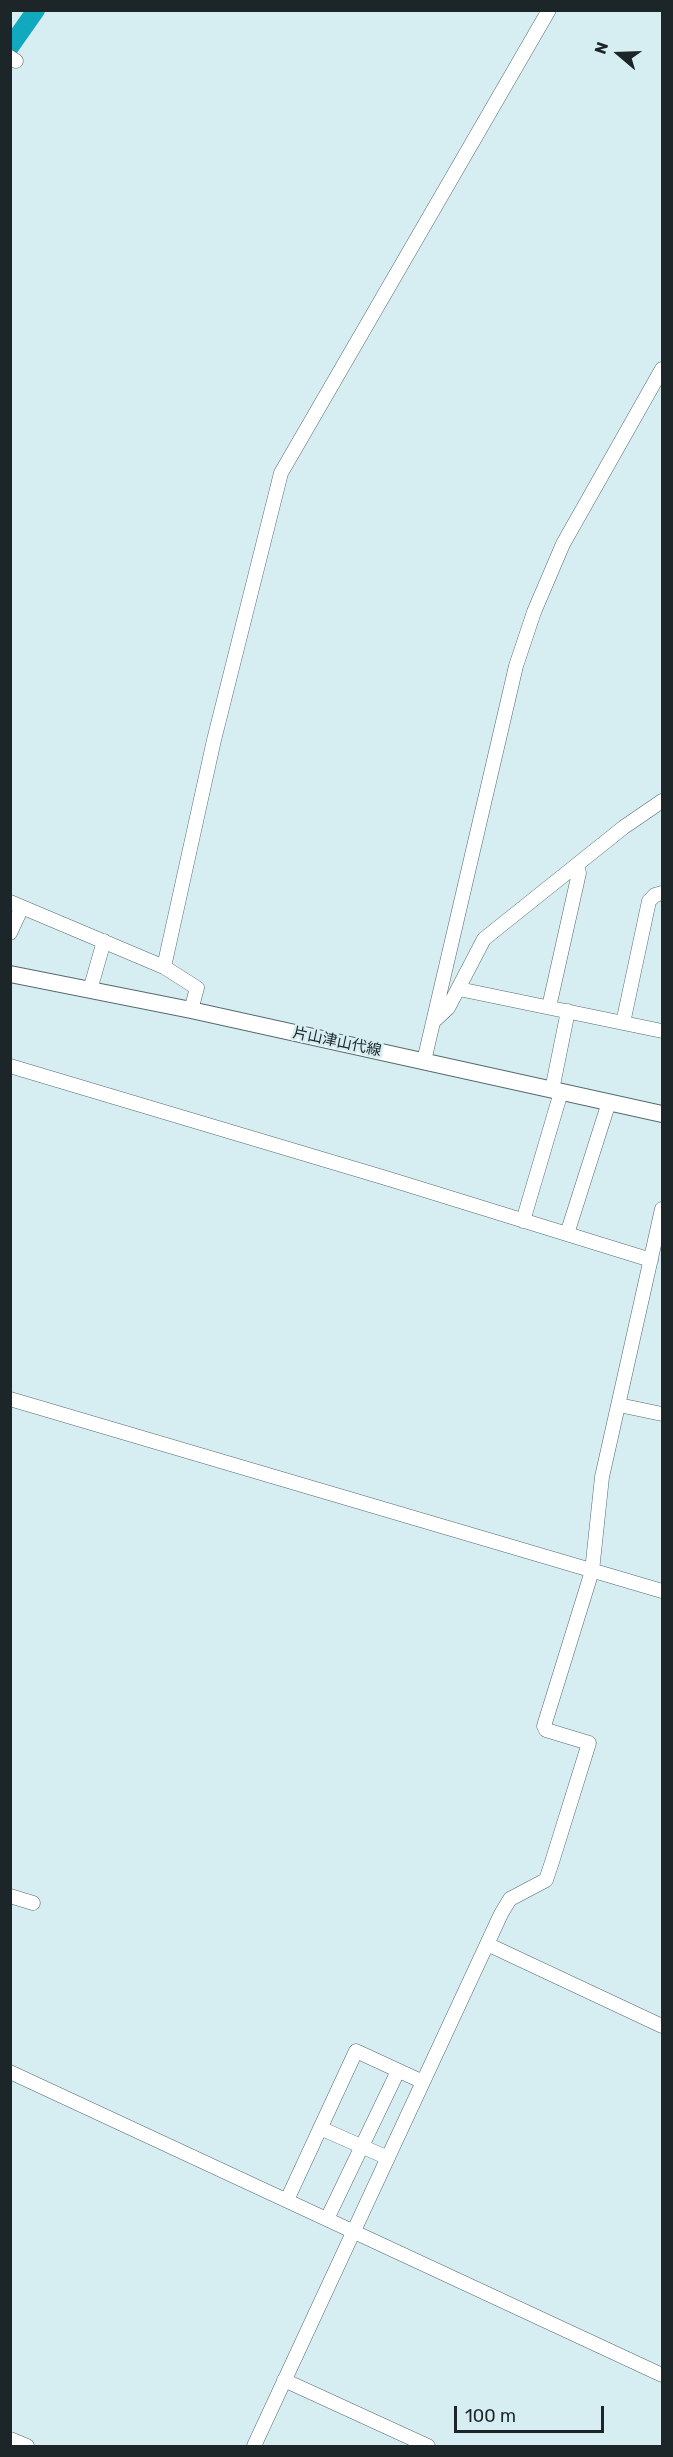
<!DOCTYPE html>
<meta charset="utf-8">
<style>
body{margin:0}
#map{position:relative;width:673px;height:2457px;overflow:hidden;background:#d6eef2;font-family:Rubik,sans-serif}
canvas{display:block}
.frame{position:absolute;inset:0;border:12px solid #1c2527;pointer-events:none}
.north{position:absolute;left:589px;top:24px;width:60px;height:60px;-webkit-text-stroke:4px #d6eef2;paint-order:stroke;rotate:289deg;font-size:16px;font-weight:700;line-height:24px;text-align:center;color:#1c2527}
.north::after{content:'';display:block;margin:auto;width:21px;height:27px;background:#1c2527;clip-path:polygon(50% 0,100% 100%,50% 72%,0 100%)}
.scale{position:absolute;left:454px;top:2406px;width:150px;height:27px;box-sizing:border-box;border:3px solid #1c2527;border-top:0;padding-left:8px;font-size:18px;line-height:21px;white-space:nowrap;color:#1c2527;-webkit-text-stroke:4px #d6eef2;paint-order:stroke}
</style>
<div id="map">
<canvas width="673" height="2457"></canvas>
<div class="frame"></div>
<div class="north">N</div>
<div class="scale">100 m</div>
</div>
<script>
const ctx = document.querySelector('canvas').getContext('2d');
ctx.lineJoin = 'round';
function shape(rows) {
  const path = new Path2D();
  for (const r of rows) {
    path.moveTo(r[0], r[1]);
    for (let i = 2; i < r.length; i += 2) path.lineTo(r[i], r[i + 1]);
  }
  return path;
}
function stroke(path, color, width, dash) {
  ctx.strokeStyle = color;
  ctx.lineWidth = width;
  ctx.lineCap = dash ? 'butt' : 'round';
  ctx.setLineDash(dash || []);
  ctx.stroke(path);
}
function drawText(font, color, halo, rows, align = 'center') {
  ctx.font = font + ' Rubik,"Noto Sans JP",sans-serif';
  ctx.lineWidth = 5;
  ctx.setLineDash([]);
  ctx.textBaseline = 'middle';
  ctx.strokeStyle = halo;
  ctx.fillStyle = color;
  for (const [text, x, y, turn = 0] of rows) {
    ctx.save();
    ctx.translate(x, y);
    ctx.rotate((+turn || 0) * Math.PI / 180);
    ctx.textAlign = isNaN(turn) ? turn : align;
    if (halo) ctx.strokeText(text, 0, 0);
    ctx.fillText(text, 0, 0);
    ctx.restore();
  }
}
const river = shape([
 [10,47,36,10]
]);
const minor = shape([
 [10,57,16,61],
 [10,902,164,967,197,988,191,1010],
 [10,933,22,907],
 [164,967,214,740,281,473,549,10],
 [459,989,662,1031],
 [90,990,104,941],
 [549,1007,579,873,577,865],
 [433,1022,448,1008,484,939,624,827,662,801],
 [623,1023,649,901,655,895,662,893],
 [424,1061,516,666,534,612,563,544,662,369],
 [10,1066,389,1179,651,1260],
 [552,1090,568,1011],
 [523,1221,561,1092],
 [567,1234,609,1102],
 [10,1399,662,1591],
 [619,1405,662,1414],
 [10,1896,33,1903],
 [487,1944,662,2026],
 [10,2072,662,2375],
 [320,2128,386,2157],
 [287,2200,356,2051,421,2081],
 [327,2219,398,2071],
 [284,2380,428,2446],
 [10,2439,27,2446],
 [254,2446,501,1914,510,1899,546,1880,552,1862,589,1743,546,1730,544,1726,592,1571,602,1477,662,1209]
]);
const major = shape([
 [10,974,191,1010,662,1114]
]);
const streetNames = [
 ["片山津山代線",337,1042,12]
];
stroke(river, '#11a9be', 18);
stroke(minor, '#566a6e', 15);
stroke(major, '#566a6e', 18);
stroke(minor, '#fff', 14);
stroke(major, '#fff', 16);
drawText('15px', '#1c2527', '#d6eef2', streetNames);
</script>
